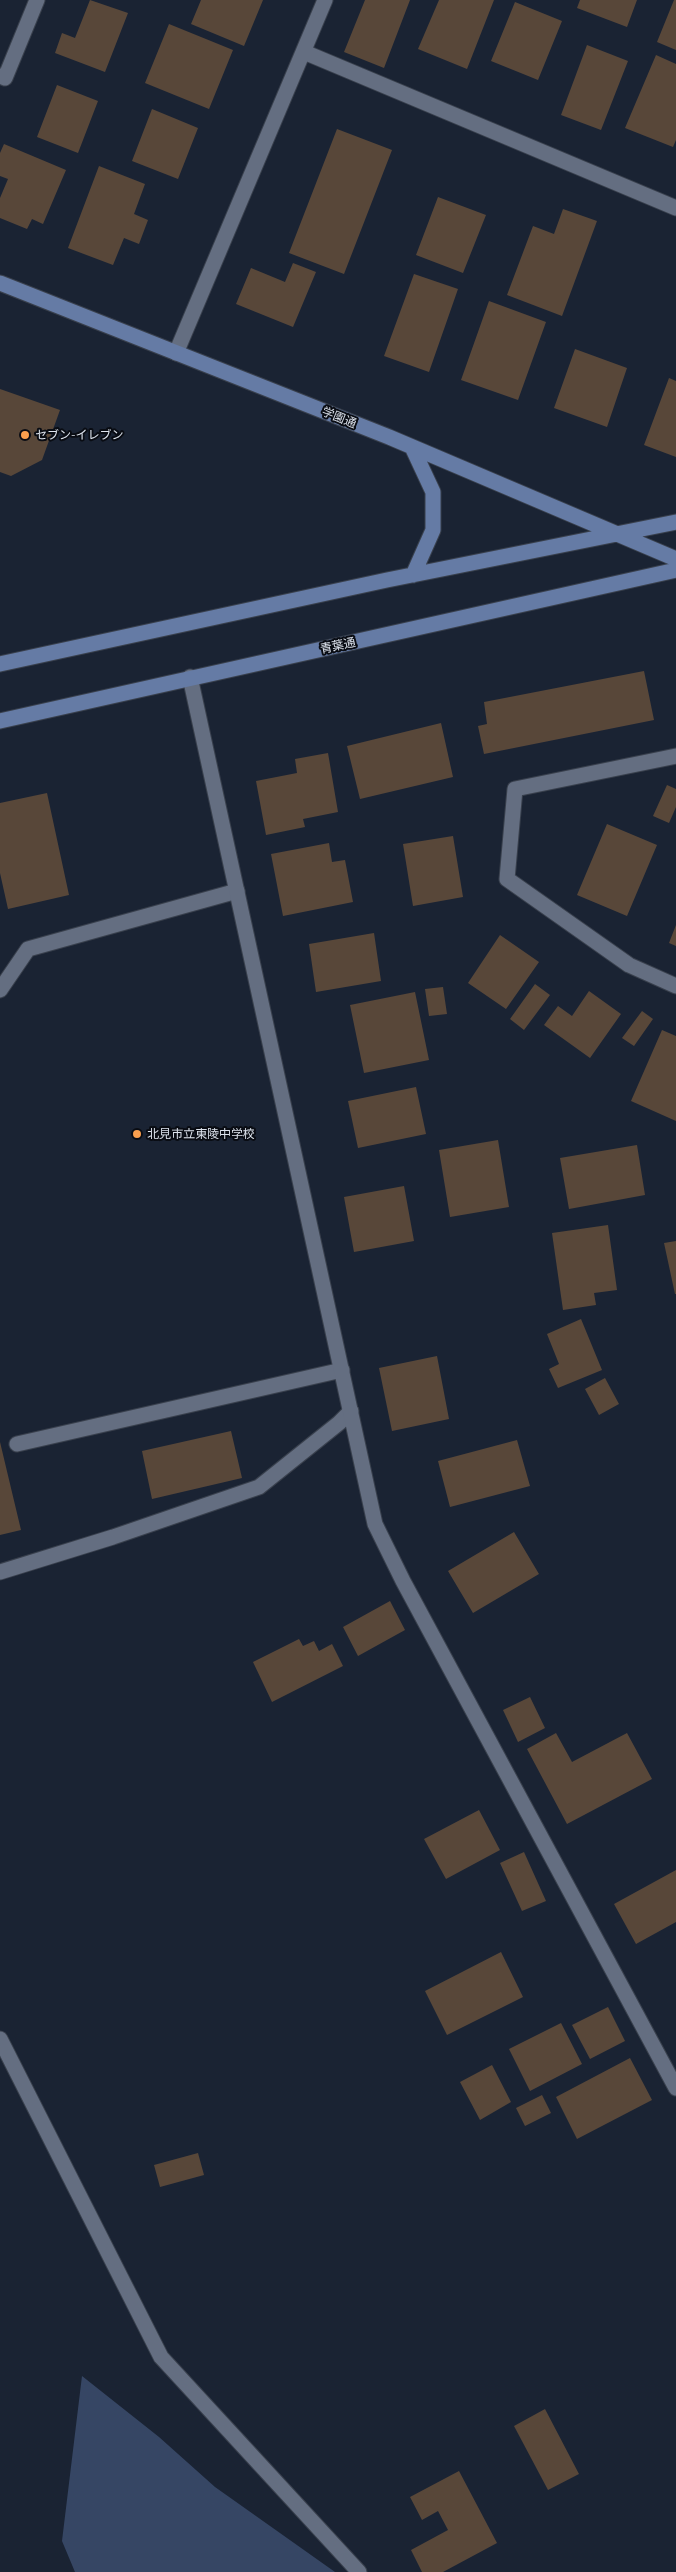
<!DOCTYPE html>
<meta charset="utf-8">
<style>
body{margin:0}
canvas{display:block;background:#1a2333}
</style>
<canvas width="676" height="2572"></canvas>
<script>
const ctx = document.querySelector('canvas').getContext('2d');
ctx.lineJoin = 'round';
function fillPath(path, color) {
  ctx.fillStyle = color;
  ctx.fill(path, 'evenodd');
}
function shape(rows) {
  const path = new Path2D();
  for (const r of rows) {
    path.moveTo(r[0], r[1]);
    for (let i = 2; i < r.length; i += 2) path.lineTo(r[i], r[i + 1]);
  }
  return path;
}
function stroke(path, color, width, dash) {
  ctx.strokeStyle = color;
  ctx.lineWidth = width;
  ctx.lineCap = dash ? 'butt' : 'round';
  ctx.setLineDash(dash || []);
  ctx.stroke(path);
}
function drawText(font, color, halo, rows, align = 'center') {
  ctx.font = font + ' Montserrat,"Noto Sans JP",sans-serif';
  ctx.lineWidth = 4;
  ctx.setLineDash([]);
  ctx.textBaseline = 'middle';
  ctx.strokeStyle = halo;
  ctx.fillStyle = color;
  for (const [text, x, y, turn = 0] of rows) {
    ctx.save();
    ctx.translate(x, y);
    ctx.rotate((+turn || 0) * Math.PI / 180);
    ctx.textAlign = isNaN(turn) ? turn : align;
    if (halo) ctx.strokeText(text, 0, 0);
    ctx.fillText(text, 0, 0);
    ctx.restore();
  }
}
const green = shape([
 [82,2376,159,2437,215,2487,335,2572,75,2572,62,2541]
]);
const building = shape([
 [90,0,128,13,105,72,55,53,62,33,75,38],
 [201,0,263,0,244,46,191,24],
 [365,0,410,0,384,68,344,52],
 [439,0,494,0,467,69,418,49],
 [580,0,637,0,627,27,577,8],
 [674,0,676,0,676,50,657,42],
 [515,2,562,21,538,80,491,61],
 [169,24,233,50,209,109,145,83],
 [587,45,628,61,601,130,561,115],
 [656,55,676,64,676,140,673,147,625,128],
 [57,85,98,101,78,153,37,137],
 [152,109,198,128,178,179,132,161],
 [337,129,392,150,344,274,289,253],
 [4,144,66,170,43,224,32,219,27,229,0,218,0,198,8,179,0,176,0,153],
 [99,166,145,184,134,214,148,220,139,244,124,238,113,265,68,248],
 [438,197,486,215,463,273,416,255],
 [563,209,597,221,562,316,507,295,533,226,554,234],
 [293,263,316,272,293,327,236,304,251,268,285,282],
 [414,274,458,289,429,372,384,356],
 [489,301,546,322,518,400,461,380],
 [575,349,627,368,607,427,554,408],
 [669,378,676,381,676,457,644,445],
 [0,389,60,410,42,460,11,476,0,472],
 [644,671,654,720,484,754,478,726,487,724,484,702],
 [441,723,453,777,360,799,347,746],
 [328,753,338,812,303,819,305,827,266,835,256,781,297,773,295,759],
 [667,785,676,789,676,807,669,823,653,816],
 [47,793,69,895,8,909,0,873,0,803],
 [607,824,657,845,627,916,577,895],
 [453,836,463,897,413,906,403,844],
 [329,843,332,862,345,860,353,902,283,916,271,854],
 [676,925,676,946,669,943],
 [374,933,381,981,316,992,309,944],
 [500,935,539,962,506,1009,468,983],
 [535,984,550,995,524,1030,510,1019],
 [443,987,447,1014,429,1016,425,989],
 [589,991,621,1014,590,1058,544,1025,558,1006,572,1016],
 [415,992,429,1060,364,1073,350,1005],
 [642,1011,653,1019,634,1046,622,1038],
 [662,1030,676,1036,676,1121,631,1101],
 [416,1087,426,1134,358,1148,348,1101],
 [498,1140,509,1207,450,1217,439,1150],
 [637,1145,645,1195,569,1209,560,1158],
 [404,1186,414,1241,354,1252,344,1197],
 [608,1225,617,1290,594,1293,596,1305,563,1310,552,1233],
 [676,1241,676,1294,675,1294,664,1243],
 [581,1319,602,1370,558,1388,549,1369,559,1364,547,1334],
 [437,1356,449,1419,392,1431,379,1368],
 [605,1378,619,1404,599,1415,585,1389],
 [231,1431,242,1478,152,1499,142,1451],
 [517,1440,530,1486,450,1507,438,1461],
 [0,1442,21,1530,0,1535],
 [514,1532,539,1574,473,1613,448,1571],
 [390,1601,405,1630,358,1656,343,1627],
 [299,1639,303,1646,314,1641,319,1651,332,1644,343,1666,272,1702,253,1662],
 [530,1697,545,1728,518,1742,503,1710],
 [556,1733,572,1762,627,1733,652,1779,567,1824,527,1749],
 [479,1810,500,1850,446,1879,424,1839],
 [524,1852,546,1901,522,1911,500,1863],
 [676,1870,676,1922,636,1944,614,1904],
 [501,1952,523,1997,447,2035,425,1991],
 [608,2007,625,2041,590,2059,572,2025],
 [561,2023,582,2064,530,2091,509,2049],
 [630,2058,652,2100,577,2139,556,2097],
 [492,2065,511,2102,480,2120,460,2082],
 [542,2095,551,2113,525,2126,516,2108],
 [198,2153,204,2175,160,2187,154,2165],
 [545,2409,579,2474,548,2490,514,2426],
 [459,2471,497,2543,443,2572,422,2572,411,2550,448,2530,438,2511,422,2520,410,2497]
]);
const lane = shape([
 [0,990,28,949,237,891],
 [17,1444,342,1370],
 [0,1572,113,1537,259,1487,339,1423,351,1411]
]);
const street = shape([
 [304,52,676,208],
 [0,76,5,78,37,0],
 [176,353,325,0],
 [190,677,375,1524,403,1581,676,2088],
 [676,756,515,789,507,879,629,965,676,986],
 [0,2039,161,2357,359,2572]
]);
const secondary = shape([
 [0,283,389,437,676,559],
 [412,447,433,492,433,530,413,575],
 [0,664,387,580,676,522],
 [0,721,676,570]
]);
const markers = [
 [25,435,5,"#fa9f4e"],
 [137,1134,5,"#fa9f4e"]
];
const streetNames = [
 ["学園通",339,418,22],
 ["青葉通",338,646,-12]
];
const poiNames = [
 ["セブン-イレブン",35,435],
 ["北見市立東陵中学校",147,1134]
];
fillPath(green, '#364664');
fillPath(building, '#584739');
stroke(lane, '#39404d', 17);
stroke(street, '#39404d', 17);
stroke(secondary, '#39404d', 17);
stroke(lane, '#646e81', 15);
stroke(street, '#646e81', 15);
stroke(secondary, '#657ba5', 15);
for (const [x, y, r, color] of markers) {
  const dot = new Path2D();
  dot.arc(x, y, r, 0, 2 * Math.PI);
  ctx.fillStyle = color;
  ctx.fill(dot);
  stroke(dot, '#090c13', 2);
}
drawText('12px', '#dee4ee', '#090c13', streetNames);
drawText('12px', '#dee4ee', '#090c13', poiNames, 'left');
</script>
